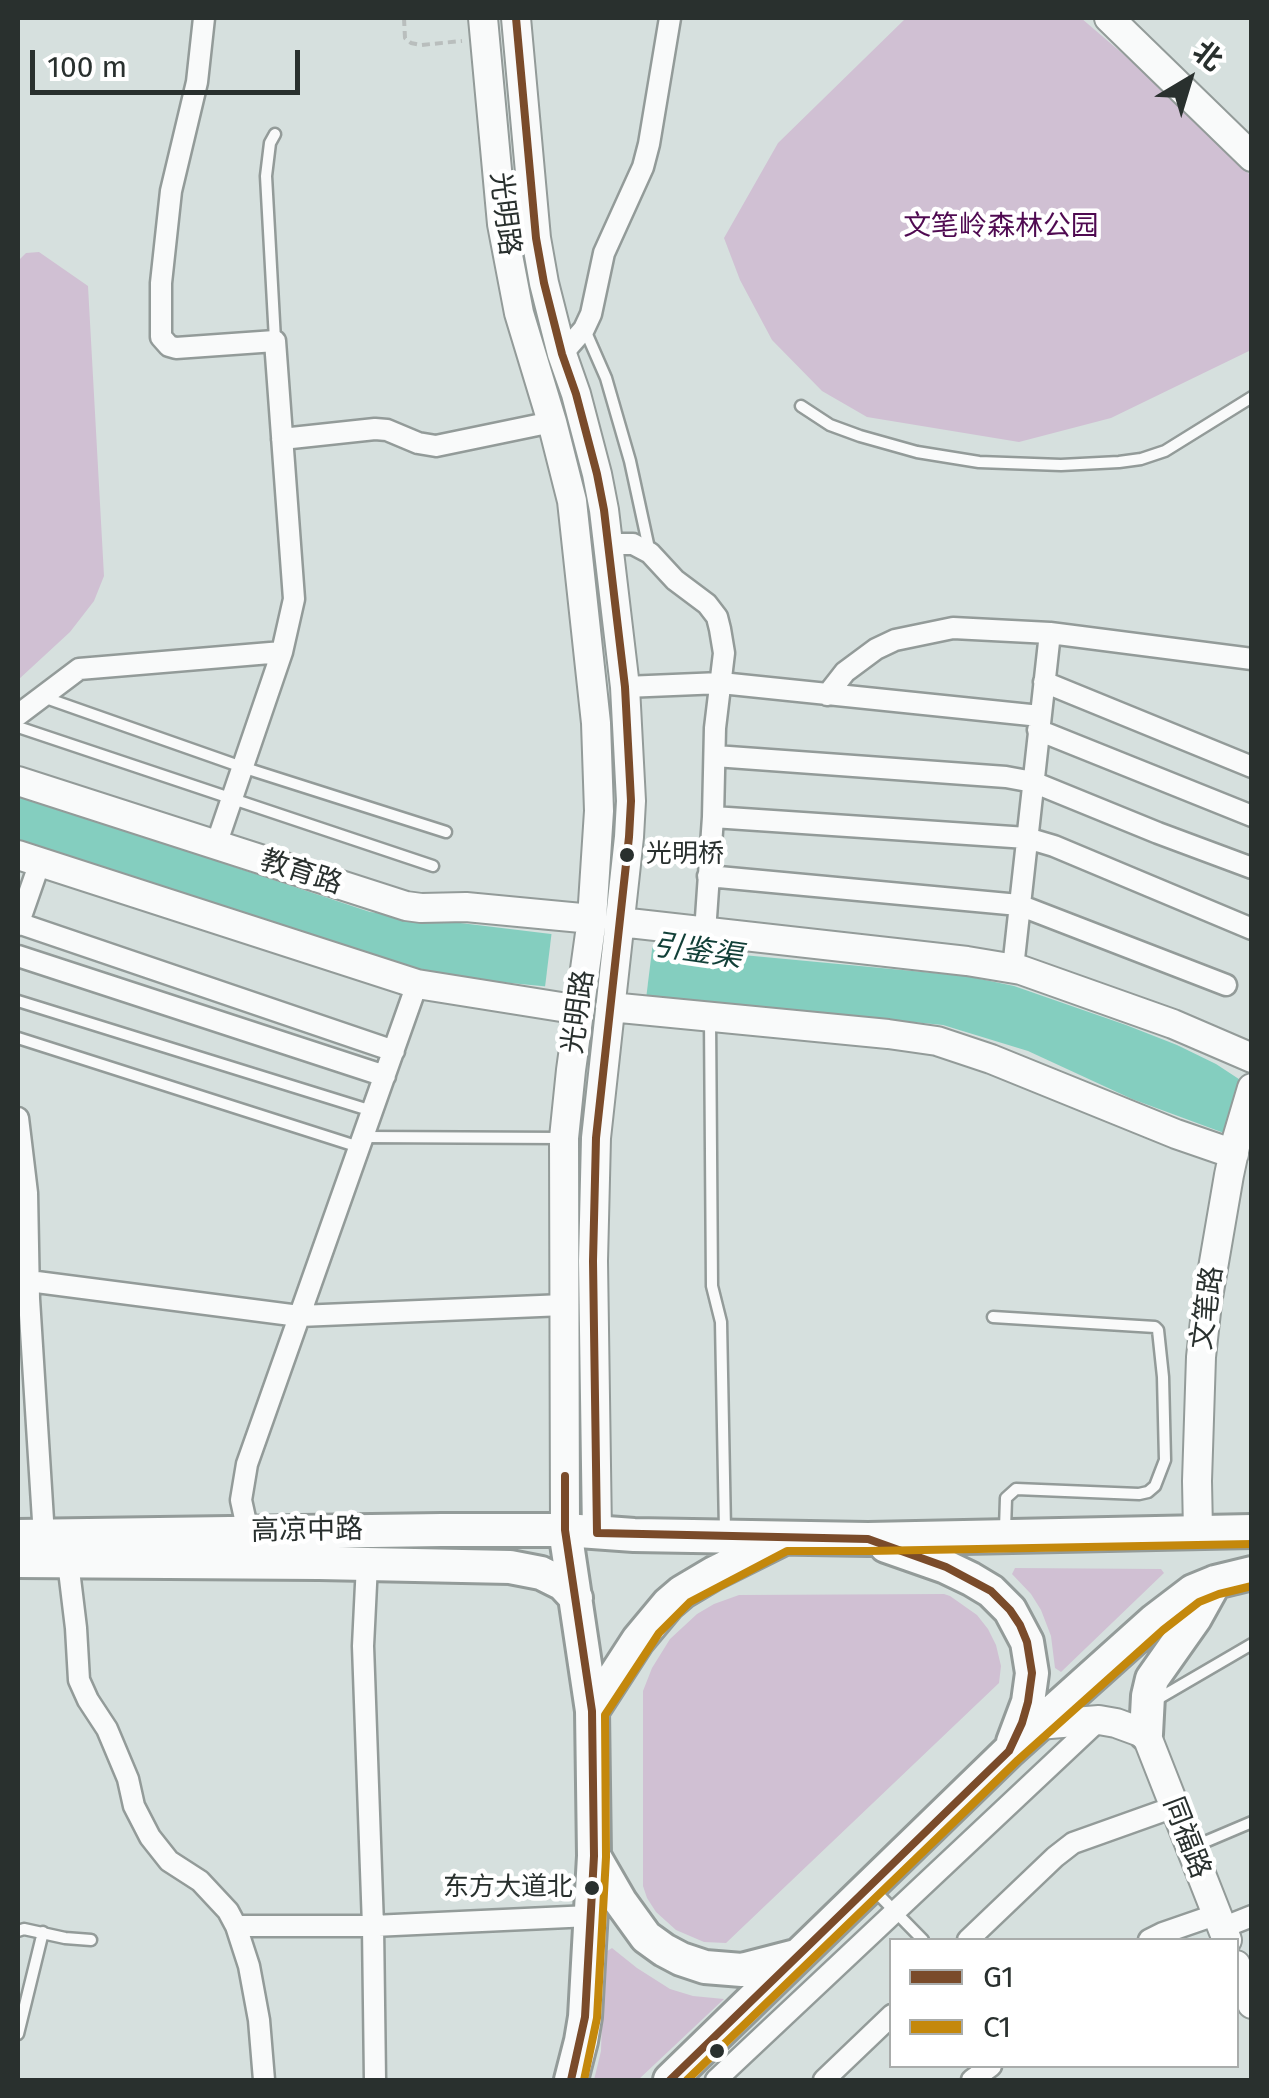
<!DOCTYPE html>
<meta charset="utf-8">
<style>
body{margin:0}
#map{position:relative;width:1269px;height:2098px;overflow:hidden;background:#d6e0de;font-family:"Fira Sans","Noto Sans SC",sans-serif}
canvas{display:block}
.frame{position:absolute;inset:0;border:20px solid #29302e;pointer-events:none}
.legend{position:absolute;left:889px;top:1938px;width:350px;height:130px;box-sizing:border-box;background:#fff;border:2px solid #a9acab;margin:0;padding:12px 18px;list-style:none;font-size:30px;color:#29302e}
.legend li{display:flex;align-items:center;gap:20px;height:50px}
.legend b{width:50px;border:2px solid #a9acab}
.north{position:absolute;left:1139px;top:30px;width:100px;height:100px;-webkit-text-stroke:8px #fff;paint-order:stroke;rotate:38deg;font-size:28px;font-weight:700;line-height:40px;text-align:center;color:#29302e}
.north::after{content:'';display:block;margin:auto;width:35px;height:45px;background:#29302e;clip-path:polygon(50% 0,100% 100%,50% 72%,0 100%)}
.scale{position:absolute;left:30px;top:50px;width:270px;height:45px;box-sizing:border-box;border:5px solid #29302e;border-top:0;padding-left:12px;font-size:30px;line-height:35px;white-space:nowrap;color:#29302e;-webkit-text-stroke:8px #fff;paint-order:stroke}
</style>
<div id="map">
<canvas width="1269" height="2098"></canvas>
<div class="frame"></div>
<ul class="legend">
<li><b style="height:12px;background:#7a4b2a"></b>G1</li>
<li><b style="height:12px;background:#c4880c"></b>C1</li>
</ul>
<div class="north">北</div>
<div class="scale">100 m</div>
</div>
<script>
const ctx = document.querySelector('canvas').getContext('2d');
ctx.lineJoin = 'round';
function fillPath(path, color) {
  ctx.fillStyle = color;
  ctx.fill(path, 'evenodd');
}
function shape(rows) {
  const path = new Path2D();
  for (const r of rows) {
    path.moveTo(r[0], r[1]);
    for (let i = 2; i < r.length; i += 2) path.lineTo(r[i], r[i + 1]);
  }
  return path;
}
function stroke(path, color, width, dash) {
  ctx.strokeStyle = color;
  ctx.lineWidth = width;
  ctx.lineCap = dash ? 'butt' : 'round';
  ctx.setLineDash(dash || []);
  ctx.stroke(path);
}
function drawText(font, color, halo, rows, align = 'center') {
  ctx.font = font + ' "Fira Sans","Noto Sans SC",sans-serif';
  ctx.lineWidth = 9;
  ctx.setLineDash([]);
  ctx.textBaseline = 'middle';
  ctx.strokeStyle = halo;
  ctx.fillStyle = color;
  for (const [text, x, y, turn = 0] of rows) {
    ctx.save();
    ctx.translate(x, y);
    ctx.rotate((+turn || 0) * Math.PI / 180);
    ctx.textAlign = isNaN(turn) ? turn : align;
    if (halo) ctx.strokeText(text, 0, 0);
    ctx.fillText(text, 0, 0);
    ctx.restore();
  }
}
const green = shape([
 [906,18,1081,18,1171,95,1251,176,1251,353,1249,351,1111,418,1019,442,867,417,822,391,772,340,740,280,724,238,778,143],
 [39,252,88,286,104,576,94,601,70,632,18,680,18,261,26,253],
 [1015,1568,1161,1569,1164,1573,1061,1672,1055,1668,1051,1636,1041,1610,1031,1594,1012,1574],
 [944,1594,950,1596,977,1615,988,1629,996,1645,1001,1666,999,1683,726,1943,704,1942,676,1930,656,1912,647,1898,643,1886,643,1691,652,1668,670,1639,697,1614,714,1604,739,1595],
 [612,1948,637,1968,670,1989,693,1996,724,1999,638,2080,594,2080,601,2051,604,1953]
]);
const water = shape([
 [18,795,370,912,658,947,966,976,1014,986,1126,1025,1177,1045,1216,1064,1251,1087,1251,1143,1132,1099,1028,1051,943,1025,469,979,406,971,18,847]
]);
const pier = shape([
 [552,930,653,942,646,999,545,987]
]);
const path = shape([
 [404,18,405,38,411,43,421,45,462,41]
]);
const lane = shape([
 [585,330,606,378,630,461,650,553],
 [275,340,266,176,270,143,275,134],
 [801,406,830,425,860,436,917,452,979,462,1061,465,1119,462,1141,459,1165,451,1252,397],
 [43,697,242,767,446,832],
 [18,727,433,866],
 [18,1001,372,1111],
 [710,1019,712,1286,721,1322,725,1530],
 [18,1038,359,1147],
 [364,1137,562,1138],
 [993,1317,1155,1327,1158,1330,1163,1377,1165,1460,1155,1486,1148,1492,1139,1494,1016,1489,1006,1498,1005,1529],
 [1156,1700,1252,1644],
 [1193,1847,1252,1822],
 [874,1890,923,1940],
 [18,1931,24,1929,65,1938,91,1940],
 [18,2034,43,1932]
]);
const street = shape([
 [204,18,197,82,171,191,161,283,161,337,169,346,176,348,275,341,294,599,282,652,216,845],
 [562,354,584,329,591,314,604,253,643,167,649,144,670,18],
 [282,439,375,429,387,430,418,443,436,446,552,422],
 [607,544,633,544,650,553,675,580,707,604,717,617,720,629,724,653,715,728,713,817,705,932],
 [1044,682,1252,767],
 [625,687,721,683,1040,716],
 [827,695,845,672,876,649,895,640,953,628,1050,633,1252,659],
 [18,715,79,669,282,652],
 [1038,730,1252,816],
 [715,756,1006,777,1033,782,1158,833,1252,868],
 [713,817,1027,838,1054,846,1252,929],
 [708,876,1019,905,1226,985],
 [18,923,394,1051],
 [18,925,40,862],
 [18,956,385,1076],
 [1013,968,1050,633],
 [18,1118,27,1193,29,1299,44,1536],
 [29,1281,299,1316,564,1305],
 [248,1532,241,1500,247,1464,417,984],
 [68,1562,76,1628,79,1680,88,1700,107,1729,128,1779,134,1806,150,1837,169,1861,200,1881,228,1911,236,1926,249,1966,259,2020,264,2080],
 [367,1564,363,1646,373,1926,375,2080],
 [236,1926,373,1926,590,1916],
 [1222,1928,1252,1916],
 [968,1940,1055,1857,1073,1843,1174,1807],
 [1149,1940,1163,1933,1215,1915],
 [716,2080,1099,1720],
 [824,2080,892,2015],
 [972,2080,991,2066]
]);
const secondary = shape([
 [483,18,502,224,519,313,552,422,572,501,596,723,599,811,592,919,571,1070,564,1138,565,1530],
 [516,18,536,238,544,283,562,354,576,394,597,474,604,510,625,687,631,801,629,837,596,1138,593,1261,597,1533],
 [1109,18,1252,157],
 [18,781,406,906,421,908,466,907,592,919],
 [18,855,417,984,580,1010],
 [620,922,967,961,1021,970,1173,1024,1252,1058],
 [610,1007,888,1034,937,1041,991,1059,1176,1134,1234,1154],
 [1198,1531,1197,1481,1201,1357,1207,1303,1229,1175,1236,1142,1252,1088],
 [1038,1725,1099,1720,1116,1723,1146,1734,1227,1940],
 [1236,1965,1252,2004]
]);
const primary = shape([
 [565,1530,592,1711,594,1856,585,2017,581,2041,571,2080],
 [18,1536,442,1530,565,1530,634,1535,868,1539,1252,1531],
 [886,1546,946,1567,971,1579,991,1591,1010,1610,1027,1642,1032,1673,1028,1702,1013,1742],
 [18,1561,319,1563,510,1567,541,1573,563,1584,576,1598],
 [592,1711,638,1640,668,1604,682,1592,714,1573,780,1540],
 [1146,1734,1148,1696,1152,1679,1195,1618,1215,1582],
 [594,1856,620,1901,646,1937,664,1950,681,1959,705,1967,742,1970,796,1956],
 [670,2080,1009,1751,1155,1620,1193,1591,1215,1582,1252,1573]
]);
const bus1 = shape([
 [516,18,536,238,544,283,562,354,576,394,597,474,604,510,625,687,631,801,629,837,596,1138,593,1261,597,1533,868,1539,946,1567,991,1591,1010,1610,1020,1625,1027,1642,1032,1673,1028,1702,1022,1723,1009,1751,670,2080],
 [565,1476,565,1530,592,1711,594,1856,585,2017,571,2080]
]);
const bus2 = shape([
 [584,2080,597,2018,606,1857,605,1715,659,1633,690,1602,787,1551,868,1551,1252,1544],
 [687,2080,1018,1760,1163,1630,1199,1602,1219,1594,1252,1586]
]);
const markers = [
 [627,855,9,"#29302e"],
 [592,1888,9,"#29302e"],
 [717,2051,9,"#29302e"]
];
const busNames = [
 ["光明桥",646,855],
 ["东方大道北",573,1888,"right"]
];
const streetNames = [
 ["光明路",504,214,83],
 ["教育路",301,873,18],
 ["光明路",579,1012,-82],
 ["文笔路",1208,1308,-82],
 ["高凉中路",307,1531,-1],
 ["同福路",1186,1838,69]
];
const parkNames = [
 ["文笔岭森林公园",1001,227]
];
const waterNames = [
 ["引鉴渠",697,952,8]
];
fillPath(green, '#d0c0d3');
fillPath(water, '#84cebf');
fillPath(pier, '#d6e0de');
stroke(lane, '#939b99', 15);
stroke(street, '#939b99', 25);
stroke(secondary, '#939b99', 32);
stroke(primary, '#939b99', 38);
stroke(path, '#b9bebd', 4, [8, 5]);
stroke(lane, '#f9fafa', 10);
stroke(street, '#f9fafa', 20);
stroke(secondary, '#f9fafa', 28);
stroke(primary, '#f9fafa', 32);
stroke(bus1, '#7a4b2a', 8);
stroke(bus2, '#c4880c', 8);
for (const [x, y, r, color] of markers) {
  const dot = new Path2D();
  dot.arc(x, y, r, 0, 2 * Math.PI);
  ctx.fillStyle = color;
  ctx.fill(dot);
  stroke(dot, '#fff', 4);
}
drawText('26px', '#29302e', '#fff', busNames, 'left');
drawText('28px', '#29302e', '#fff', streetNames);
drawText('28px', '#4f0a51', '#fff', parkNames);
drawText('italic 30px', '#113f37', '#fff', waterNames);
</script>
